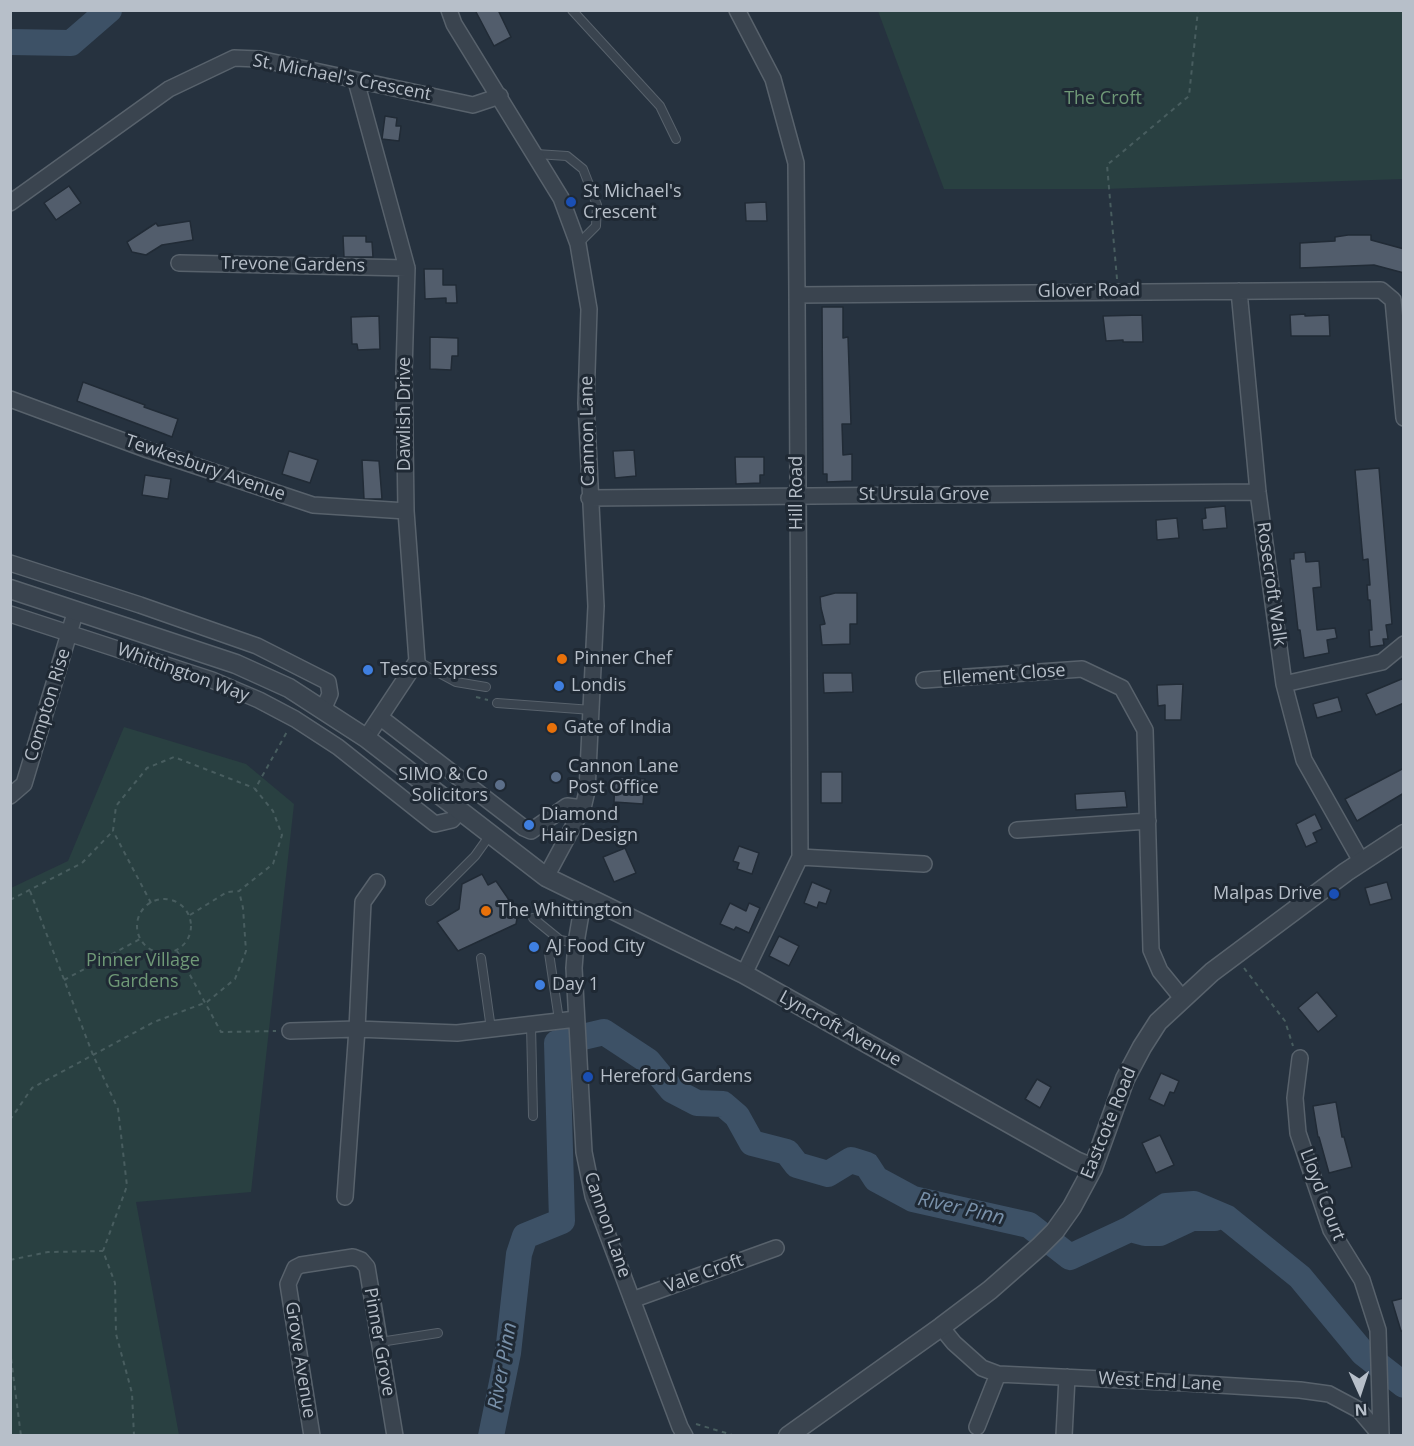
<!DOCTYPE html>
<style>
body{margin:0}
#map{position:relative;width:1414px;height:1446px;overflow:hidden;background:#26323f;font-family:"Open Sans",sans-serif}
canvas{display:block}
.frame{position:absolute;inset:0;border:12px solid #b7bfc9;pointer-events:none}
.north{position:absolute;left:1330px;top:1362px;width:60px;height:60px;-webkit-text-stroke:4px #1f2934;paint-order:stroke;rotate:177deg;font-size:16px;font-weight:700;line-height:24px;text-align:center;color:#b7bfc9}
.north::after{content:'';display:block;margin:auto;width:21px;height:27px;background:#b7bfc9;clip-path:polygon(50% 0,100% 100%,50% 72%,0 100%)}
</style>
<div id="map">
<canvas width="1414" height="1446"></canvas>
<div class="frame"></div>
<div class="north">N</div>
</div>
<script>
const ctx = document.querySelector('canvas').getContext('2d');
ctx.lineJoin = 'round';
function fillPath(path, color) {
  ctx.fillStyle = color;
  ctx.fill(path, 'evenodd');
}
function shape(rows) {
  const path = new Path2D();
  for (const r of rows) {
    if (r.length === 3) {
      path.moveTo(r[0] + r[2], r[1]);
      path.arc(r[0], r[1], r[2], 0, 2 * Math.PI);
      continue;
    }
    path.moveTo(r[0], r[1]);
    for (let i = 2; i < r.length; i += 2) path.lineTo(r[i], r[i + 1]);
  }
  return path;
}
function stroke(path, color, width, dash) {
  ctx.strokeStyle = color;
  ctx.lineWidth = width;
  ctx.lineCap = dash ? 'butt' : 'round';
  ctx.setLineDash(dash || []);
  ctx.stroke(path);
}
function drawText(font, color, halo, rows, align = 'center') {
  ctx.font = font + ' "Open Sans",sans-serif';
  ctx.lineWidth = 6;
  ctx.setLineDash([]);
  ctx.textBaseline = 'middle';
  ctx.strokeStyle = halo;
  ctx.fillStyle = color;
  for (const [text, x, y, turn = 0] of rows) {
    ctx.save();
    ctx.translate(x, y);
    ctx.rotate((+turn || 0) * Math.PI / 180);
    ctx.textAlign = isNaN(turn) ? turn : align;
    if (halo) ctx.strokeText(text, 0, 0);
    ctx.fillText(text, 0, 0);
    ctx.restore();
  }
}
const green = shape([
 [878,11,1403,11,1403,179,1104,189,944,189],
 [124,727,246,764,294,804,251,1192,136,1202,179,1435,11,1435,11,888,68,861]
]);
const river = shape([
 [10,42,71,43,109,10],
 [1130,1229,1145,1233,1160,1233,1192,1218,1215,1218],
 [491,1436,508,1353,519,1254,525,1236,562,1221,557,1043,604,1032,648,1061,672,1090,697,1103,723,1104,737,1116,752,1143,787,1152,797,1165,828,1174,851,1160,867,1165,876,1179,913,1199,1029,1225,1070,1257,1130,1229,1166,1206,1194,1204,1227,1218,1300,1277,1363,1353,1404,1385]
]);
const building = shape([
 [475,10,498,10,511,37,494,46,475,10],
 [385,116,397,118,396,126,401,126,399,141,382,139,385,116],
 [69,186,81,203,56,220,44,203,69,186],
 [766,202,767,221,746,221,745,203,766,202],
 [190,221,193,240,162,245,146,255,132,252,127,242,156,223,158,226,190,221],
 [1348,235,1371,235,1371,240,1404,249,1404,273,1374,265,1300,268,1300,243,1335,241,1335,237,1348,235],
 [343,236,366,236,366,242,372,242,373,257,344,257,343,236],
 [424,269,443,269,443,285,456,285,457,303,446,303,446,298,425,299,424,269],
 [822,307,843,307,843,338,848,337,851,424,842,424,843,455,852,454,852,481,827,482,827,474,823,474,822,307],
 [1305,314,1305,316,1329,315,1330,336,1291,336,1290,315,1305,314],
 [1142,315,1143,342,1123,342,1123,340,1106,341,1103,316,1142,315],
 [379,316,380,349,358,350,357,344,352,344,351,317,379,316],
 [430,337,458,338,458,356,452,356,451,370,430,369,430,337],
 [83,382,145,405,144,407,178,419,172,437,77,401,83,382],
 [634,450,636,476,615,478,613,451,634,450],
 [289,451,318,460,310,483,282,474,289,451],
 [735,457,764,457,764,475,760,475,760,483,736,484,735,457],
 [362,460,379,461,382,499,364,499,362,460],
 [1379,468,1392,624,1386,625,1388,639,1383,639,1384,645,1370,647,1369,630,1372,630,1370,600,1368,600,1367,585,1370,585,1368,559,1363,560,1355,470,1379,468],
 [145,475,171,479,168,499,142,495,145,475],
 [1225,506,1227,528,1203,530,1202,519,1206,518,1205,508,1225,506],
 [1177,518,1179,538,1157,540,1156,520,1177,518],
 [1305,552,1306,562,1319,561,1321,587,1313,588,1317,630,1335,628,1337,638,1327,640,1329,653,1304,658,1300,630,1298,630,1290,559,1294,559,1294,553,1305,552],
 [835,593,857,593,857,624,850,624,850,644,822,645,820,625,825,624,821,608,820,597,835,593],
 [823,673,852,673,853,692,824,693,823,673],
 [1404,678,1404,703,1376,715,1366,694,1404,678],
 [1183,684,1181,720,1165,720,1165,705,1158,706,1157,685,1183,684],
 [1338,697,1342,711,1317,718,1313,704,1338,697],
 [1404,768,1404,793,1357,821,1345,799,1404,768],
 [821,772,842,772,842,803,821,803,821,772],
 [615,777,645,779,643,804,614,802,615,777],
 [1125,791,1127,807,1076,810,1075,794,1125,791],
 [1315,814,1322,829,1313,833,1317,842,1306,847,1296,824,1315,814],
 [739,846,759,853,752,874,737,869,739,863,733,861,739,846],
 [625,848,636,873,614,882,603,857,625,848],
 [482,874,488,885,496,881,518,913,516,924,458,951,437,922,459,909,462,884,482,874],
 [812,882,831,890,826,904,819,902,817,908,804,903,812,882],
 [1387,882,1392,899,1370,905,1365,888,1387,882],
 [730,903,746,911,749,903,760,908,749,933,736,927,734,930,720,924,730,903],
 [779,936,799,946,789,966,769,956,779,936],
 [1317,992,1337,1016,1318,1032,1298,1008,1317,992],
 [1161,1073,1179,1081,1174,1093,1170,1092,1164,1106,1149,1099,1161,1073],
 [1037,1079,1051,1087,1040,1108,1025,1099,1037,1079],
 [1336,1102,1342,1137,1344,1137,1352,1167,1329,1173,1319,1137,1318,1137,1313,1106,1336,1102],
 [1160,1135,1174,1165,1156,1173,1142,1143,1160,1135],
 [1404,1298,1404,1331,1401,1331,1392,1301,1404,1298]
]);
const path = shape([
 [1117,279,1107,165,1189,96,1198,10],
 [476,697,488,700],
 [30,891,93,1055,118,1109,127,1186,103,1251,115,1283,116,1334,132,1393,134,1436],
 [164,926,27],
 [10,900,82,863,113,831],
 [151,903,113,831,116,806,147,768,174,757,254,788],
 [190,915,227,892,239,891,273,864,282,835,273,811,255,789,288,730],
 [177,951,221,1032,276,1031],
 [1244,968,1285,1021,1293,1046],
 [64,980,140,939],
 [10,1120,32,1088,154,1022,207,1002,235,979,246,951,243,908,239,891],
 [10,1260,48,1252,103,1251],
 [10,1350,21,1436],
 [696,1424,736,1436]
]);
const service = shape([
 [572,10,660,106,676,139],
 [536,154,567,156,583,169,597,205,596,226,578,244],
 [417,661,456,682,486,687],
 [497,703,592,710],
 [430,901,475,856,490,835],
 [533,918,560,940,576,943],
 [481,958,491,1029],
 [559,1020,549,953,550,949,560,940],
 [531,1024,533,1116],
 [380,1342,438,1333]
]);
const minor = shape([
 [449,10,454,24,561,198,578,244,589,309,586,403,596,606,587,791,583,808,546,877],
 [737,10,773,79,796,163,797,295,800,857,744,974],
 [356,81,407,268,404,372,406,511,417,661,366,738],
 [10,203,169,89,234,58,259,59,473,105,500,96],
 [179,263,407,268],
 [1239,291,1258,492,1284,684,1304,760,1361,861],
 [797,295,1381,290,1393,300,1404,418],
 [10,399,148,450,313,505,406,511],
 [589,498,1258,492],
 [10,563,140,605,257,646,328,682,330,694,323,710],
 [10,614,212,680,259,700,295,719,338,747,435,824,452,820,460,811],
 [924,680,1082,669,1122,688,1145,730,1151,950,1160,971,1182,998],
 [1284,684,1382,662,1404,644],
 [381,718,524,828,531,831,567,806,583,808],
 [10,796,24,784,76,610],
 [1017,830,1148,821],
 [800,857,924,864],
 [584,896,576,943,574,968,584,1152,593,1196,680,1427,685,1436],
 [290,1031,357,1029,457,1033,576,1019],
 [1300,1058,1295,1098,1298,1133,1331,1230,1362,1280,1378,1330,1381,1434],
 [345,1197,357,1029,363,902,377,882],
 [632,1300,776,1248],
 [941,1327,954,1343,982,1368,998,1374,1186,1383,1300,1390,1329,1394,1359,1410,1381,1436],
 [977,1427,998,1374],
 [312,1436,288,1284,295,1268,301,1265,353,1257,361,1260,367,1267,395,1436],
 [1064,1436,1067,1377]
]);
const tertiary = shape([
 [10,589,236,664,289,688,366,738,546,877,744,974,1076,1161,1093,1168],
 [788,1436,941,1327,990,1290,1039,1247,1055,1231,1072,1207,1093,1168,1125,1079,1142,1047,1158,1022,1212,972,1346,872,1404,834]
]);
const markers = [
 [571,202,6,"#1a4fb4"],
 [562,659,6,"#e8710a"],
 [368,670,6,"#3f7fe0"],
 [559,686,6,"#3f7fe0"],
 [552,728,6,"#e8710a"],
 [556,777,6,"#5c6f8a"],
 [500,785,6,"#5c6f8a"],
 [529,825,6,"#3f7fe0"],
 [1334,894,6,"#1a4fb4"],
 [486,911,6,"#e8710a"],
 [534,947,6,"#3f7fe0"],
 [540,985,6,"#3f7fe0"],
 [588,1077,6,"#1a4fb4"]
];
const streetNames = [
 ["St. Michael's Crescent",342,78,11],
 ["Trevone Gardens",293,265,1],
 ["Glover Road",1089,291,-1],
 ["Dawlish Drive",405,414,-90],
 ["Cannon Lane",588,431,-91],
 ["Tewkesbury Avenue",205,468,19],
 ["Hill Road",797,493,-90],
 ["St Ursula Grove",924,495],
 ["Rosecroft Walk",1271,584,82],
 ["Whittington Way",183,673,20],
 ["Ellement Close",1004,675,-4],
 ["Compton Rise",48,705,-73],
 ["Lyncroft Avenue",840,1029,29],
 ["Eastcote Road",1109,1123,-68],
 ["Lloyd Court",1322,1195,69],
 ["Cannon Lane",607,1225,71],
 ["Vale Croft",704,1274,-20],
 ["Pinner Grove",379,1342,80],
 ["Grove Avenue",300,1360,81],
 ["West End Lane",1160,1382,3]
];
const parkNames = [
 ["The Croft",1103,99],
 ["Pinner Village",143,961],
 ["Gardens",143,982]
];
const poiNames = [
 ["St Michael's",583,192],
 ["Crescent",583,213],
 ["Pinner Chef",574,659],
 ["Tesco Express",380,670],
 ["Londis",571,686],
 ["Gate of India",564,728],
 ["Cannon Lane",568,767],
 ["Post Office",568,788],
 ["SIMO & Co",488,775,"right"],
 ["Solicitors",488,796,"right"],
 ["Diamond",541,815],
 ["Hair Design",541,836],
 ["Malpas Drive",1322,894,"right"],
 ["The Whittington",498,911],
 ["AJ Food City",546,947],
 ["Day 1",552,985],
 ["Hereford Gardens",600,1077]
];
const waterNames = [
 ["River Pinn",961,1209,13],
 ["River Pinn",503,1366,-80]
];
fillPath(green, '#294041');
stroke(river, '#3d5166', 26);
fillPath(building, '#525d6c');
stroke(building, '#212b36', 1.5);
stroke(service, '#58626c', 10);
stroke(minor, '#58626c', 18);
stroke(tertiary, '#58626c', 21);
stroke(path, '#485d5f', 2, [4.5, 4.5]);
stroke(service, '#3a444f', 8);
stroke(minor, '#3a444f', 15);
stroke(tertiary, '#3a444f', 18);
for (const [x, y, r, color] of markers) {
  const dot = new Path2D();
  dot.arc(x, y, r, 0, 2 * Math.PI);
  ctx.fillStyle = color;
  ctx.fill(dot);
  stroke(dot, '#1f2934', 2);
}
drawText('18px', '#b7bfc9', '#1f2934', streetNames);
drawText('18px', '#6f9977', '#1f2934', parkNames);
drawText('18px', '#b7bfc9', '#1f2934', poiNames, 'left');
drawText('italic 20px', '#7991aa', '#1f2934', waterNames);
</script>
